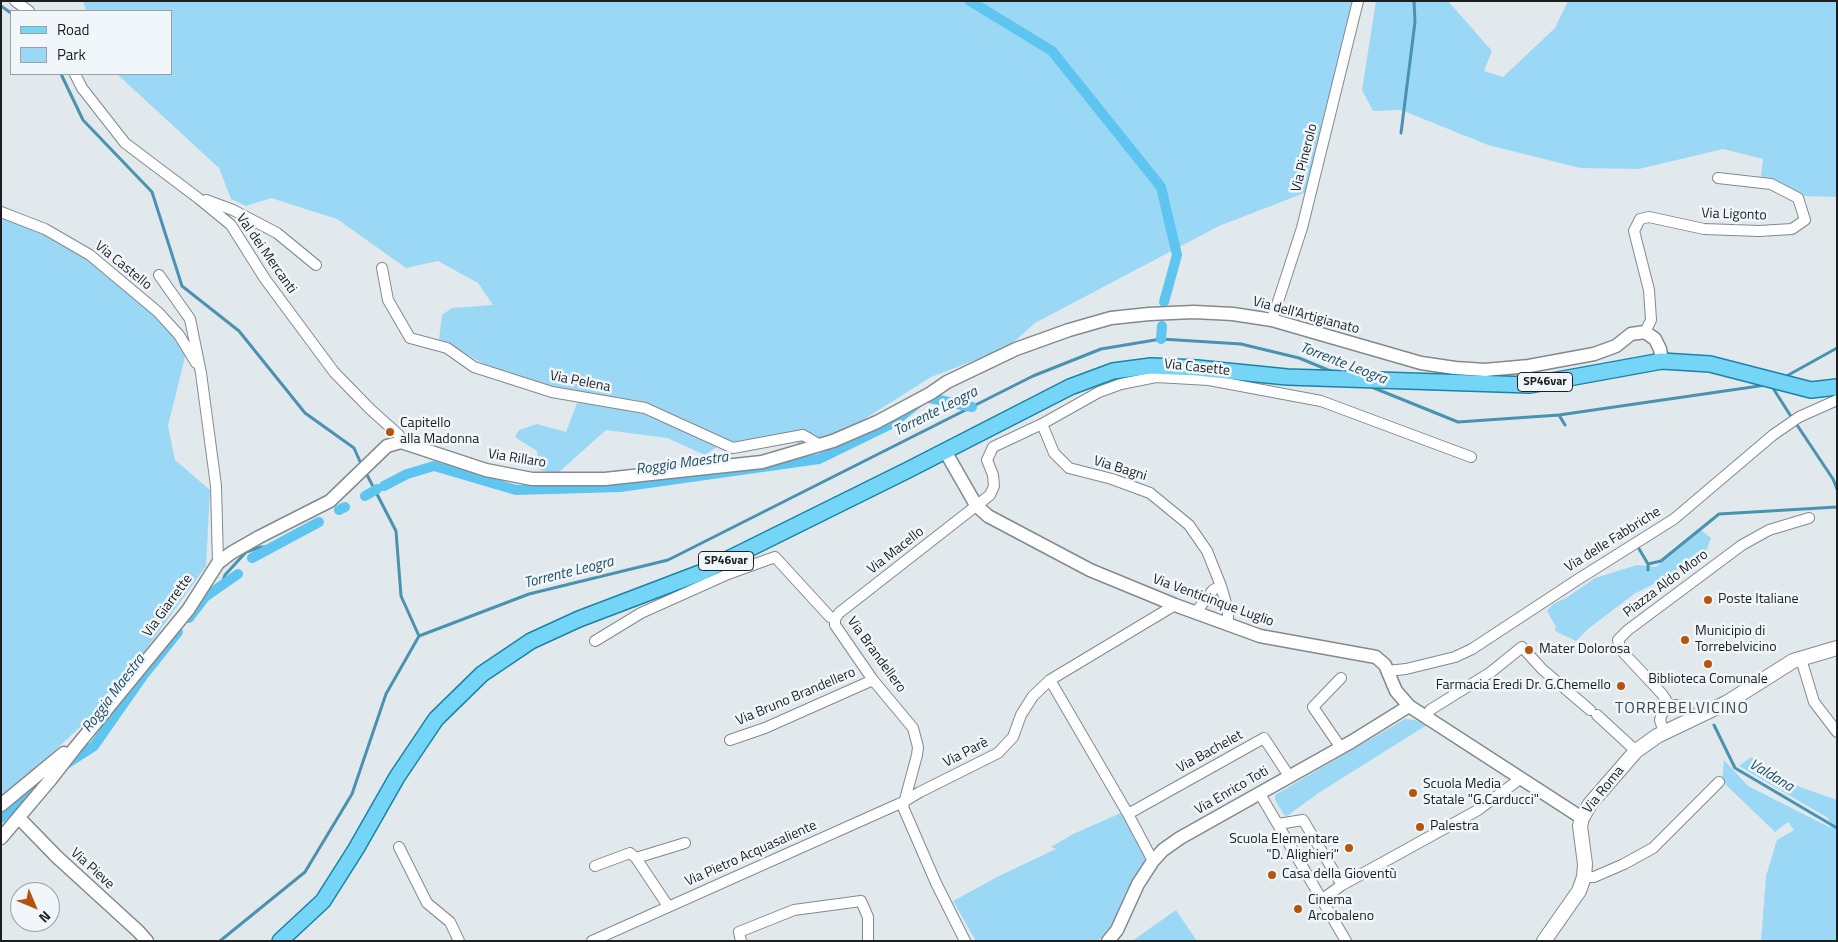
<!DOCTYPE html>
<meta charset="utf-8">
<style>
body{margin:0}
#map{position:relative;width:1838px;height:942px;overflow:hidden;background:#e2e9ec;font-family:"Titillium Web",sans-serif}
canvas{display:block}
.frame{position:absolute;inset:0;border:2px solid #1c1e1f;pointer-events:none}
.legend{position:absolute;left:10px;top:10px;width:162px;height:65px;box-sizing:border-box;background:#f0f6fa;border:1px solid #9ba0a2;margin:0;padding:6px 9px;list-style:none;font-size:15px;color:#1c1e1f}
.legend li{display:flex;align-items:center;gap:10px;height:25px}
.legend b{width:25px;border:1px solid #9ba0a2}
.north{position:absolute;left:10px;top:882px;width:50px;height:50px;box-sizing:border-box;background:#f0f6fa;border:1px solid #9ba0a2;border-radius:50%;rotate:135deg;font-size:14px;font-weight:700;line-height:20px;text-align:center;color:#1c1e1f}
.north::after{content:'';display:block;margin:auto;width:18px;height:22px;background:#b4540f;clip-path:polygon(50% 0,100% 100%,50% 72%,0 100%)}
</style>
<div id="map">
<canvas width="1838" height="942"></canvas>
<div class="frame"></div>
<ul class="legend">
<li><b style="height:6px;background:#75d5f6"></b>Road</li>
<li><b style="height:14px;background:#9bd8f5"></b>Park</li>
</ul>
<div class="north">N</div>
</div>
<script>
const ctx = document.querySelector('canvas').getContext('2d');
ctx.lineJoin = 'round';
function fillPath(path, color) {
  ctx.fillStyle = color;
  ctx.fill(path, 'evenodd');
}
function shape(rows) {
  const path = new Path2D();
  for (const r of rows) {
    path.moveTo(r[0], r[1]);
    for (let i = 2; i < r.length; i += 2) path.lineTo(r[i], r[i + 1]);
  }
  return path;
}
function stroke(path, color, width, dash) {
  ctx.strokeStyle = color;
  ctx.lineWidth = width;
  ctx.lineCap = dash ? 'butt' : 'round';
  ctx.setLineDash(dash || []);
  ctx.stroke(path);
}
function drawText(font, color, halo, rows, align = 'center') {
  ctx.font = font + ' "Titillium Web",sans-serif';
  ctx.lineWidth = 5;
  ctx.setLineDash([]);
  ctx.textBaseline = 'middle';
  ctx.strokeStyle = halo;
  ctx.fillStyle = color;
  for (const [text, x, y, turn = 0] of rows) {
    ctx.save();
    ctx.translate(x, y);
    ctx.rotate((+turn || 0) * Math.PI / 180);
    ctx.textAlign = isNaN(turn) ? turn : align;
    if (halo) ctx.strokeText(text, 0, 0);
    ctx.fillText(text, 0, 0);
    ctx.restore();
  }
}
const green = shape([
 [83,1,1353,1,1307,192,1219,226,1035,323,1007,348,931,377,847,430,803,446,780,434,728,445,637,400,535,391,439,340,442,315,452,308,493,305,478,283,438,261,406,268,337,219,271,198,246,206,231,199,219,168,117,74,171,74,171,11,86,11],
 [1376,1,1448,1,1492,51,1484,71,1503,77,1555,28,1568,1,1837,1,1837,197,1803,196,1761,176,1763,159,1723,149,1639,169,1580,168,1488,145,1401,110,1373,111,1362,90],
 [1,205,31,218,107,267,172,327,187,349,168,426,175,460,210,490,206,566,111,698,1,801],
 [577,403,628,404,718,446,705,455,667,438,606,430,559,472,548,472,539,470,537,451,515,437,519,430,537,424,566,432],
 [1701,530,1711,538,1706,551,1685,568,1634,594,1588,629,1576,641,1555,631,1556,627,1547,611,1553,604,1566,598,1595,578,1637,565,1656,567],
 [1405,719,1415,720,1427,725,1320,792,1287,816,1284,815,1275,800,1275,795],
 [1751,757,1800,787,1837,800,1837,941,1761,941,1766,876,1777,840,1794,830,1788,822,1775,832,1722,781,1724,760,1748,786,1831,828,1828,818,1739,766],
 [1121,813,1145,854,1145,862,1116,919,1098,941,976,941,953,901,999,876,1056,849,1051,847,1073,834],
 [1176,910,1197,941,1132,941]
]);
const stream = shape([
 [1,6,11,13],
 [61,74,83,120,152,192,182,286,239,331,305,413,354,448,362,466],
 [1401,133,1415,22,1414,1],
 [1783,378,1837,348],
 [1771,385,1792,418],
 [1369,386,1458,422,1559,415,1766,385],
 [1559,415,1565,425],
 [1797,425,1833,479,1837,489],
 [365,471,396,531,401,596,419,636],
 [1638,547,1648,564,1648,570],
 [1648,564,1661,561,1719,514,1837,507],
 [221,586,225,575,246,552,261,547,272,547],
 [1714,725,1735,768,1837,828],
 [220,941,305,872,352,794,386,694,419,636,529,594,668,560,1033,376,1101,349,1161,339,1241,344,1299,358,1333,372]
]);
const canal = shape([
 [970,1,1052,51,1161,187,1177,255,1164,302],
 [1161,339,1162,326],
 [384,486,407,474,434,466,516,490,620,487,819,459,893,423,925,397,972,407],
 [365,496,377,489],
 [339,510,345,507],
 [252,558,319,522],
 [189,618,205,597,238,574],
 [66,764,94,746,143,676,178,632],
 [1,818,32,787,51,774]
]);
const minor = shape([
 [15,1,29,11],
 [75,74,82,88,125,143,198,198,231,225,265,279,334,372,370,409,399,435,401,442],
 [206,200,233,210,277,233,316,265],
 [1,212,45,229,90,255,158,312,179,335,196,363],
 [382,268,388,300,410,338,447,348,474,367,552,392,645,408,733,448,803,435,820,445],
 [159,275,190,319,201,373,216,486,218,563],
 [1272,320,1302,228,1358,1],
 [1645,332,1651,320,1649,290,1634,231,1640,219,1649,217,1704,229,1759,231,1792,229,1805,220,1798,198,1771,184,1718,178],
 [1042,424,1054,453,1069,468,1112,479,1150,493,1189,525,1207,551,1221,586,1228,610,1228,623],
 [1196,612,1213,590,1221,586],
 [835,619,839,613,990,495,994,486,993,475,987,460,993,447,1042,424,1099,392,1121,384,1156,377,1209,380,1321,401,1471,457],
 [595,641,641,613,728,574,775,557,830,617,835,619,835,625,873,680,913,728,918,747,917,755,903,807,936,883,965,941],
 [1801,659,1814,702,1837,732],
 [1387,671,1406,669,1455,657,1472,649,1577,580,1674,519,1773,435,1799,417,1837,400],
 [1341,678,1313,707,1341,748],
 [1670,706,1662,694,1621,650,1618,640,1628,630,1742,545,1769,530,1809,518],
 [1597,715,1636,751],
 [1427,719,1430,710,1491,672,1522,647,1542,669,1590,710],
 [1664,733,1660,720,1662,713,1670,706,1675,705,1682,706,1688,710,1693,719],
 [730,740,765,728,873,680],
 [1260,794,1346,941],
 [1128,814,1264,738,1289,776],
 [1278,824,1303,820,1342,885],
 [399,847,427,903,450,922,459,941],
 [1153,861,1128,814,1050,680,1175,605],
 [595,866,630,853,636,858],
 [1584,877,1594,877,1624,864,1653,848,1719,782],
 [1321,900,1342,885,1478,810,1520,779],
 [668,906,636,858,685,843],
 [592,941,903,802,920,792,998,753,1013,737,1021,715,1033,696,1050,680],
 [741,941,739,932,794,910,861,901,868,917,868,941]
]);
const tertiary = shape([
 [945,451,976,505,988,516,1090,570,1175,605,1260,636,1376,657,1385,665,1396,691,1409,706,1582,818],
 [1,805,64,753],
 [19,818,57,857,138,931,147,941],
 [1,838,51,779,75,748,188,610,218,563,231,553,259,537,330,501,387,446,401,442,486,470,532,479,605,479,762,462,833,441,877,422,931,393,947,382,1016,349,1069,330,1111,318,1149,314,1194,312,1233,314,1272,320,1421,363,1455,368,1485,370,1529,366,1594,354,1616,346,1631,334,1645,332,1655,339,1660,349,1662,361],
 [1108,941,1117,930,1138,884,1153,861,1163,850,1180,838,1351,742,1409,706]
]);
const secondary = shape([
 [1544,941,1579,891,1584,877,1585,864,1580,826,1582,818,1590,804,1636,751,1657,736,1728,702,1793,661,1837,648]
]);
const primary = shape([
 [280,941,323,901,356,849,397,777,436,719,482,674,531,641,579,619,700,573,908,470,1070,387,1113,371,1151,366,1197,368,1287,377,1530,385,1662,361,1710,364,1811,390,1837,387]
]);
const markers = [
 [390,432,5,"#b4540f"],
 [1708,600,5,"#b4540f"],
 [1685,640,5,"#b4540f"],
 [1529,650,5,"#b4540f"],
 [1708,664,5,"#b4540f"],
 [1621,686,5,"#b4540f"],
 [1413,793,5,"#b4540f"],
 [1420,827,5,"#b4540f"],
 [1349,848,5,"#b4540f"],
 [1272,875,5,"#b4540f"],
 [1298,909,5,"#b4540f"]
];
const shields = [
 [1545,382,55],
 [726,561,55]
];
const shieldNames = [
 ["SP46var",1545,382],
 ["SP46var",726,561]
];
const streetNames = [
 ["Via Pinerolo",1305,158,-76],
 ["Via Ligonto",1734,215,2],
 ["Val dei Mercanti",266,254,55],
 ["Via Castello",123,266,39],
 ["Via dell'Artigianato",1306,316,15],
 ["Via Casette",1197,368,6],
 ["Via Pelena",580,382,11],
 ["Via Rillaro",517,459,9],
 ["Via Bagni",1120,469,17],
 ["Via delle Fabbriche",1613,540,-32],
 ["Via Macello",896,551,-38],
 ["Piazza Aldo Moro",1666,584,-37],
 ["Via Venticinque Luglio",1213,601,20],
 ["Via Giarrette",168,606,-54],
 ["Via Brandellero",876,655,54],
 ["Via Bruno Brandellero",796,697,-23],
 ["Via Bachelet",1210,752,-29],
 ["Via Parè",966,753,-27],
 ["Via Roma",1604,790,-51],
 ["Via Enrico Toti",1232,791,-30],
 ["Via Pietro Acquasaliente",751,854,-24],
 ["Via Pieve",92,869,42]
];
const poiNames = [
 ["Capitello",400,424],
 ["alla Madonna",400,440],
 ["Poste Italiane",1718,600],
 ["Municipio di",1695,632],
 ["Torrebelvicino",1695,648],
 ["Mater Dolorosa",1539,650],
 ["Biblioteca Comunale",1708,680,"center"],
 ["Farmacia Eredi Dr. G.Chemello",1611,686,"right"],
 ["Scuola Media",1423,785],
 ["Statale \"G.Carducci\"",1423,801],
 ["Palestra",1430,827],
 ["Scuola Elementare",1339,840,"right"],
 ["\"D. Alighieri\"",1339,856,"right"],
 ["Casa della Gioventù",1282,875],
 ["Cinema",1308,901],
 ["Arcobaleno",1308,917]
];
const waterNames = [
 ["Torrente Leogra",1343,364,21],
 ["Torrente Leogra",936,412,-27],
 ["Roggia Maestra",682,464,-8],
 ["Torrente Leogra",569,573,-14],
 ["Roggia Maestra",114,694,-53],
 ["Valdana",1771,776,31]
];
const quarterNames = [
 ["TORREBELVICINO",1682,709]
];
fillPath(green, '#9bd8f5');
stroke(stream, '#4a92b1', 3);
stroke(canal, '#5ec4f0', 10);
stroke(minor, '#83898c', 12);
stroke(tertiary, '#83898c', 15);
stroke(secondary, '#83898c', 16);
stroke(primary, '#1a83a7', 18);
stroke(minor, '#fff', 10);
stroke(tertiary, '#fff', 12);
stroke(secondary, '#fff', 14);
stroke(primary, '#75d5f6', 15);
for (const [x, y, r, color] of markers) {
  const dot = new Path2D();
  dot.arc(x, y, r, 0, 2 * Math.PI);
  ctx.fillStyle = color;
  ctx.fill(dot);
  stroke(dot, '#f0f6fa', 2);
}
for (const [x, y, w] of shields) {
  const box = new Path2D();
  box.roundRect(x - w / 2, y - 9.5, w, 19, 4);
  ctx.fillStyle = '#f0f6fa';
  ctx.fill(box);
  stroke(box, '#1c1e1f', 1);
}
drawText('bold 12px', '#1c1e1f', null, shieldNames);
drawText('14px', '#1c1e1f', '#f0f6fa', streetNames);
drawText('14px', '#1c1e1f', '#f0f6fa', poiNames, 'left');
drawText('italic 15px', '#255163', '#f0f6fa', waterNames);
ctx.letterSpacing = '1px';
drawText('16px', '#43494b', '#f0f6fa', quarterNames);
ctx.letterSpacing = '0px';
</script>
